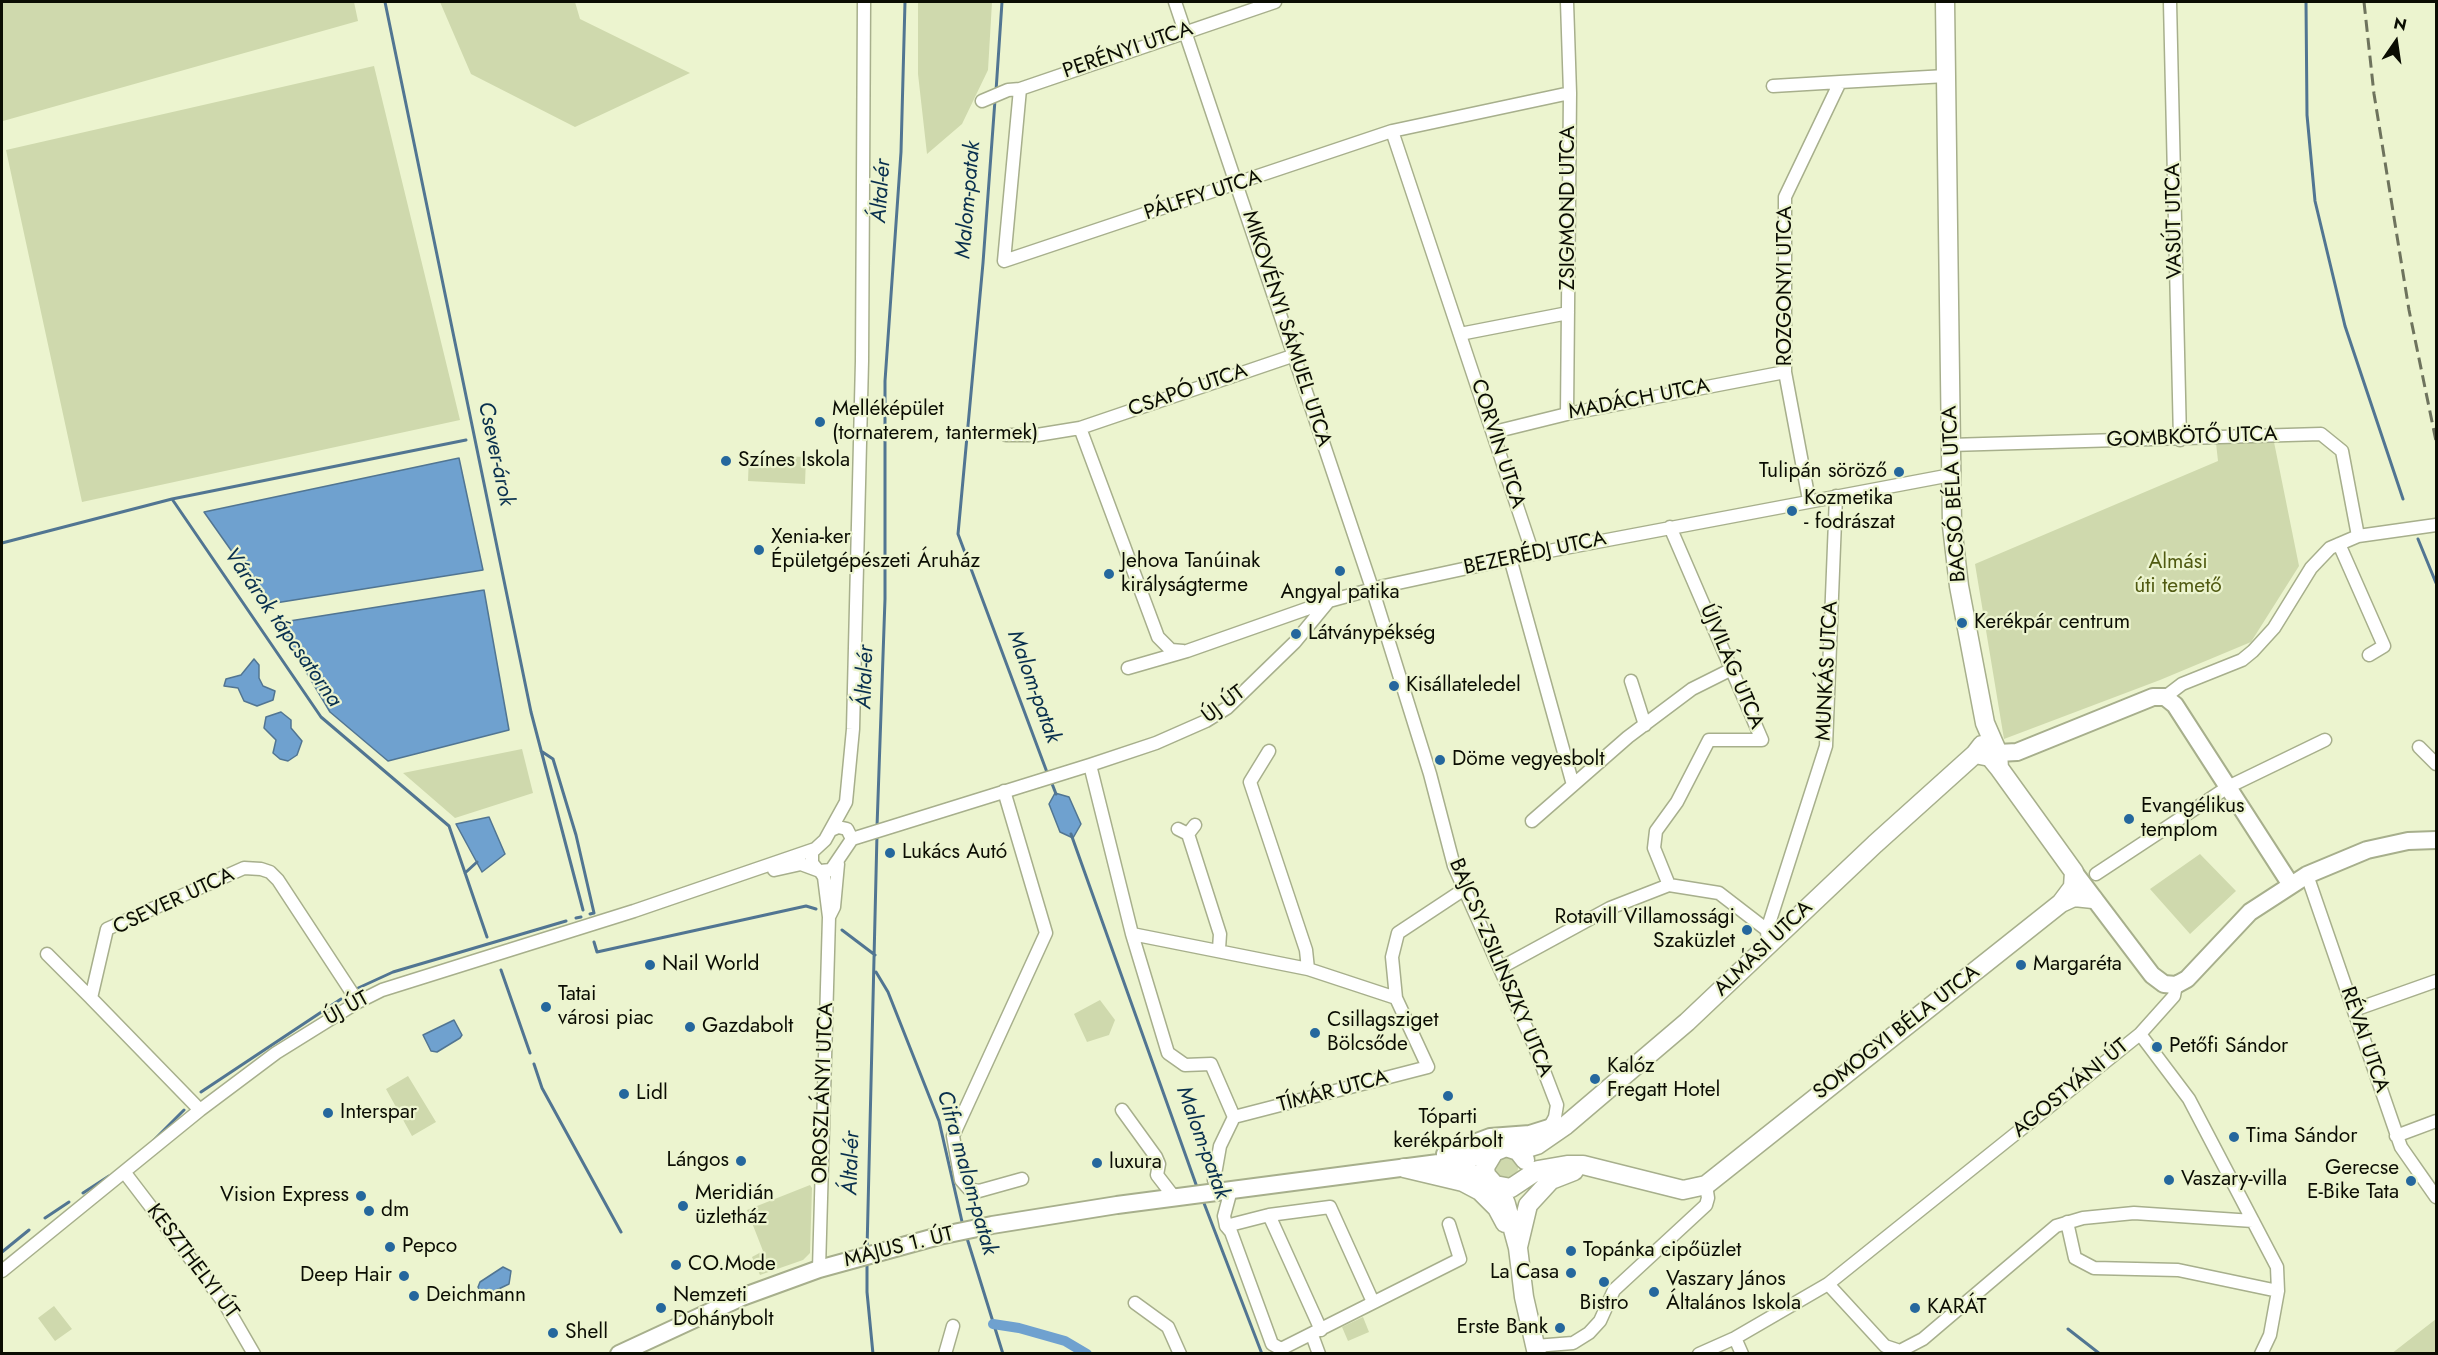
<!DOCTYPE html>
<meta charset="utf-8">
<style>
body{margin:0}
#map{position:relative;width:2438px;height:1355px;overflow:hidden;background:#ecf4cf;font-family:Jost,sans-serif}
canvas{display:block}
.frame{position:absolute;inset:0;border:3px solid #0b0d03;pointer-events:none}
.north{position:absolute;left:2366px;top:12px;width:60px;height:60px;-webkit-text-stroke:4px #ecf4cf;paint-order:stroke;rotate:13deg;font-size:16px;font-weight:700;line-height:24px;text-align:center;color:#0b0d03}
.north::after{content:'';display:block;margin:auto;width:21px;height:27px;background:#0b0d03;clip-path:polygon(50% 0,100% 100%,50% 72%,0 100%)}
</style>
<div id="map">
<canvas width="2438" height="1355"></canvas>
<div class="frame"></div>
<div class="north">N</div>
</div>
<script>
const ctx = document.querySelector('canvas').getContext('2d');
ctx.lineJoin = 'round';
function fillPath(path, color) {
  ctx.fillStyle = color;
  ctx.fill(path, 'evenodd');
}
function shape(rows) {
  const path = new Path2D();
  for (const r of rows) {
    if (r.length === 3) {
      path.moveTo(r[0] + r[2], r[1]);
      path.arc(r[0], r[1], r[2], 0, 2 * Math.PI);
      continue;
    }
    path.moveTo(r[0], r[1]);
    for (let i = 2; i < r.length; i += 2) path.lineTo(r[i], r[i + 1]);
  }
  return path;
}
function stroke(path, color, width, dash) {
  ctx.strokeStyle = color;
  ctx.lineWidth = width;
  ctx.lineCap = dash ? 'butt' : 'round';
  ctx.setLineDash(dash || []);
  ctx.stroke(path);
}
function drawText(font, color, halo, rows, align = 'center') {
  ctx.font = font + ' Jost,sans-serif';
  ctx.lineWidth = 4.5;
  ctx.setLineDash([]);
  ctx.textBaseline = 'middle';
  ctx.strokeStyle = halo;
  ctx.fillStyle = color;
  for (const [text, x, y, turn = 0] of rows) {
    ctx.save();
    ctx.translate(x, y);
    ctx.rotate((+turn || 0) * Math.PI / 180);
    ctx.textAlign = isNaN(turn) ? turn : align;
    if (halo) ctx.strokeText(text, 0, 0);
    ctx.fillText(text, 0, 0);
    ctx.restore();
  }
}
const green = shape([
 [2,2,354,2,358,21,3,121],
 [440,2,575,2,580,19,690,73,575,127,471,74],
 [918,2,992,2,988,70,962,124,927,154,918,74],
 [374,66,460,420,82,502,6,150],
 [2274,442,2299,566,2251,642,2160,680,2004,739,1975,564,2218,461,2216,443],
 [749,455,806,457,805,484,748,481],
 [522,749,533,793,455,818,403,773],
 [2200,854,2236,891,2190,934,2150,889],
 [1100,1000,1115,1020,1109,1035,1087,1042,1074,1014],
 [408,1076,436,1122,412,1136,386,1089],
 [1506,1168,12],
 [810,1185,812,1188,810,1253,803,1260,760,1275,752,1257,763,1251,747,1210],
 [54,1306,72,1329,55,1341,38,1318],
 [1363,1317,1369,1332,1348,1341,1342,1327],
 [2436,1319,2436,1351,2433,1353,2391,1354]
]);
const water = shape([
 [459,458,483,570,269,604,204,512,459,458],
 [484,590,509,730,388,761,330,712,277,623,484,590],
 [254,659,259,665,259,678,263,686,275,691,273,700,257,706,244,701,238,688,224,686,226,679,241,675,254,659],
 [281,712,291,720,291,728,302,741,297,755,288,761,280,759,273,753,276,740,264,728,266,717,281,712],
 [1055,793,1069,797,1081,824,1073,838,1060,832,1049,804,1055,793],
 [489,817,505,854,482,872,456,824,489,817],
 [454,1020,462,1035,460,1038,437,1052,431,1051,423,1035,454,1020],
 [503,1267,511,1271,509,1284,486,1295,481,1294,478,1287,480,1282,503,1267]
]);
const stream = shape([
 [385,2,531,712,583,910],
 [2306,2,2307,115,2315,201,2345,326,2403,499],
 [996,91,1002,2],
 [995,100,983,263,958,534,1048,775],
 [172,499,321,717,449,826,487,937],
 [2418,539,2436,583],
 [2,543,172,499,466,440],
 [541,751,553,759,576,835,594,913,590,914],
 [1051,781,1056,794],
 [877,827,885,599,885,381,901,152,905,2],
 [1071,834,1198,1190],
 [465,873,477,862],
 [576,918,581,917],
 [842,930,875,955],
 [594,942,597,952,806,906,816,909],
 [501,970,530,1053],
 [876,972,888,992,939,1121,963,1226],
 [356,989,393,972,566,921],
 [534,1064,542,1088,621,1232],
 [201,1092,341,999],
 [152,1142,184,1110],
 [83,1193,109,1176],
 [1202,1198,1262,1354],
 [45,1218,69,1202],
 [966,1235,1003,1354],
 [867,1250,877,834],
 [2,1252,29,1230],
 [867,1263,867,1292,873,1354],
 [2068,1329,2100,1354]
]);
const canal = shape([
 [993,1324,1019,1328,1065,1341,1087,1354]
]);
const street = shape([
 [1175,2,1372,588,1430,774,1454,866,1534,1045,1557,1105,1555,1117,1549,1128],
 [1567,2,1570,93,1567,414],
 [2170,2,2180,440],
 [1773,86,1840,82],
 [1020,89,1004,261,1392,131,1570,93],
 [982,101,1008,90,1020,89,1275,2],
 [1392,131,1533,554],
 [1460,334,1568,313],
 [1080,428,1158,637,1171,650,1183,651],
 [1494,432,1567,414,1785,372],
 [1006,435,1037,435,1080,428,1295,355],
 [1950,445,2321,434,2342,451,2358,536],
 [1809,500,1785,372,1785,197,1840,82,1946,76],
 [2339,544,2384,646,2369,655],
 [1510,558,1573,785],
 [1128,668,1187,651,1329,601,1384,586,1533,554,1951,475],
 [1631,681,1645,725],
 [2165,697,2182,684,2242,660,2253,651,2274,628,2311,568,2330,548,2358,536,2436,525],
 [2419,747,2436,764],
 [1269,751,1250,782,1306,950,1308,969],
 [1090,765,1132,934,1168,1053,1185,1065,1211,1064,1234,1117,1220,1146,1214,1180,1220,1191],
 [1004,791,1046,933,953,1136,961,1180,969,1189,979,1191,1022,1179],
 [1532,821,1628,737,1692,689,1732,669],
 [1178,829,1188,834,1195,825],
 [1188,834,1220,934,1219,949],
 [852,839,1090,765,1156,743,1206,721,1227,708,1295,642,1328,602],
 [816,868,812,863,812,852,825,840,846,802,853,729,862,361,864,2],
 [774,870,801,864,820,871,831,870,852,839,847,829,838,827,831,830],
 [2096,874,2228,787,2325,740],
 [2307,875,2401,1147,2436,1197],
 [1669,885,1654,848,1656,831,1677,802,1709,740,1762,740,1670,527],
 [829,917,834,907,838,864],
 [1132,934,1308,969,1396,998],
 [1768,945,1767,930,1826,746,1836,496],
 [47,954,91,998],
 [1500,968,1610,908,1669,885,1719,893,1767,930],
 [2354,1010,2436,981],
 [2140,1034,2189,1099,2277,1267,2278,1291,2270,1335,2261,1354],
 [200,1110,91,998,107,929,244,868,261,869,270,872,278,880,358,1002],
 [1122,1110,1156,1157,1159,1164,1157,1175,1174,1197],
 [1234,1117,1428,1067,1396,998,1392,957,1398,933,1463,890],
 [2396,1136,2436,1121],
 [125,1173,225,1304,254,1354],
 [1231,1190,1224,1216,1226,1226,1231,1232,1272,1344,1281,1349,1460,1259,1449,1224],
 [1269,1215,1321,1330],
 [2067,1222,2075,1258,2094,1268,2178,1270,2278,1291],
 [1226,1226,1269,1215,1330,1207,1373,1302],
 [819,1269,829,917,824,877,820,871],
 [2,1271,200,1110,276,1053,358,1002,382,990,634,911,815,849],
 [1828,1284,1885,1346,1900,1351,1923,1339,2056,1226,2083,1218,2134,1213,2253,1221],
 [1135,1303,1168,1327,1180,1354],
 [1312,1335,1319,1354],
 [1735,1338,1742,1354],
 [1535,1346,1573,1343,1589,1333,1600,1321,1614,1290,1706,1205,1708,1198,1706,1185],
 [945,1354,953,1326],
 [1699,1354,1735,1338,1828,1284,2140,1034,2174,996,2176,985]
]);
const secondary = shape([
 [1998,753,2017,752,2153,697,2165,697,2175,705,2291,885],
 [2074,872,2152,975,2164,984,2176,985,2187,979,2250,912,2307,875,2367,850,2408,841,2436,840],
 [1445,1154,1490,1137,1530,1134,1549,1128],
 [1447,1170,1486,1175],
 [619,1354,742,1297,819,1269,939,1236,992,1225,1117,1205,1469,1159,1494,1152]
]);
const primary = shape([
 [1945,2,1952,526,1959,586,1985,723,1998,753,1999,768],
 [2061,903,2074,897,2093,899],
 [1518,1151,1537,1145,1566,1125,1687,1022,1875,844,1975,754,1982,745],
 [1525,1160,1518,1151,1506,1147,1494,1152,1485,1167,1486,1175,1501,1192,1506,1204,1518,1248,1524,1297,1537,1354],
 [1404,1168,1463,1182,1480,1191,1497,1208,1505,1223],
 [1495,1185,1511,1188,1538,1170,1567,1165,1583,1165,1683,1190,1706,1185,2061,903,2073,887,2074,872,1999,768,1990,757,1975,754],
 [1518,1247,1528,1205,1551,1180,1574,1171]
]);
const rail = shape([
 [2364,2,2374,94,2409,310,2436,441]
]);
const markers = [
 [820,422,6,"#25679d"],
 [726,461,6,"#25679d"],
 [1899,472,6,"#25679d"],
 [1792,511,6,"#25679d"],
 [759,550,6,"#25679d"],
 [1340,571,6,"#25679d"],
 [1109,574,6,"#25679d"],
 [1962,623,6,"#25679d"],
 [1296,634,6,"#25679d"],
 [1394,686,6,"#25679d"],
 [1440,760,6,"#25679d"],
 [2129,819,6,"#25679d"],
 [890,853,6,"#25679d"],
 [1747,930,6,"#25679d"],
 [650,965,6,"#25679d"],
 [2021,965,6,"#25679d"],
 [546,1007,6,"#25679d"],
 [690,1027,6,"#25679d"],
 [1315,1033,6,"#25679d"],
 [2157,1047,6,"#25679d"],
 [1595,1079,6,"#25679d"],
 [624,1094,6,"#25679d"],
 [1448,1096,6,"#25679d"],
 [328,1113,6,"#25679d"],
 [2234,1137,6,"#25679d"],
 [741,1161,6,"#25679d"],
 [1097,1163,6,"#25679d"],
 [2169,1180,6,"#25679d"],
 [2411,1181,6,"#25679d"],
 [361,1196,6,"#25679d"],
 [683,1206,6,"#25679d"],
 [369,1211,6,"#25679d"],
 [390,1247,6,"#25679d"],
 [1571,1251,6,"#25679d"],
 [676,1265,6,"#25679d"],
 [1571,1273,6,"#25679d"],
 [404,1276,6,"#25679d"],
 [1604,1282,6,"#25679d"],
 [1654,1292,6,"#25679d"],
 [414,1296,6,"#25679d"],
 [661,1308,6,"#25679d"],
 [1915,1308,6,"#25679d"],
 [1560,1328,6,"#25679d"],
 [553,1333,6,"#25679d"]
];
const streetNames = [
 ["PERÉNYI UTCA",1128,51,-19],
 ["PÁLFFY UTCA",1203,196,-18],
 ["ZSIGMOND UTCA",1569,208,-90],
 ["VASÚT UTCA",2175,221,-91],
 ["ROZGONYI UTCA",1786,286,-90],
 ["MIKOVÉNYI SÁMUEL UTCA",1286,329,72],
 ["CSAPÓ UTCA",1188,391,-19],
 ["MADÁCH UTCA",1639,400,-11],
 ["GOMBKÖTŐ UTCA",2192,438,-2],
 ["CORVIN UTCA",1497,444,72],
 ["BACSÓ BÉLA UTCA",1955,494,-93],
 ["BEZERÉDJ UTCA",1535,554,-12],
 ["ÚJVILÁG UTCA",1731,667,67],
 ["MUNKÁS UTCA",1828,671,-87],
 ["ÚJ ÚT",1224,705,-37],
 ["CSEVER UTCA",174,902,-25],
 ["ALMÁSI UTCA",1764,949,-44],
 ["BAJCSY-ZSILINSZKY UTCA",1500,968,67],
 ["ÚJ ÚT",347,1009,-29],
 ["SOMOGYI BÉLA UTCA",1897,1033,-38],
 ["RÉVAI UTCA",2364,1040,71],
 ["AGOSTYÁNI ÚT",2071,1089,-39],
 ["TÍMÁR UTCA",1333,1092,-15],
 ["OROSZLÁNYI UTCA",824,1093,-88],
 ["MÁJUS 1. ÚT",899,1248,-14],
 ["KESZTHELYI ÚT",192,1262,53]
];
const poiNames = [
 ["Melléképület",832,410],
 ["(tornaterem, tantermek)",832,434],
 ["Színes Iskola",738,461],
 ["Tulipán söröző",1887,472,"right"],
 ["Kozmetika",1804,499],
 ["- fodrászat",1804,523],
 ["Xenia-ker",771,538],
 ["Épületgépészeti Áruház",771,562],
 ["Jehova Tanúinak",1121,562],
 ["királyságterme",1121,586],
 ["Angyal patika",1340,593,"center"],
 ["Kerékpár centrum",1974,623],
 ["Látványpékség",1308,634],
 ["Kisállateledel",1406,686],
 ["Döme vegyesbolt",1452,760],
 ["Evangélikus",2141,807],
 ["templom",2141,831],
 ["Lukács Autó",902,853],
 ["Rotavill Villamossági",1735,918,"right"],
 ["Szaküzlet",1735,942,"right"],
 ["Nail World",662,965],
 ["Margaréta",2033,965],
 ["Tatai",558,995],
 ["városi piac",558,1019],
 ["Csillagsziget",1327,1021],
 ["Bölcsőde",1327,1045],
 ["Gazdabolt",702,1027],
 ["Petőfi Sándor",2169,1047],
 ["Kalóz",1607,1067],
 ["Fregatt Hotel",1607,1091],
 ["Lidl",636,1094],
 ["Interspar",340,1113],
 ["Tóparti",1448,1118,"center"],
 ["kerékpárbolt",1448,1142,"center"],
 ["Tima Sándor",2246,1137],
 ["Lángos",729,1161,"right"],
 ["luxura",1109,1163],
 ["Gerecse",2399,1169,"right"],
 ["E-Bike Tata",2399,1193,"right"],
 ["Vaszary-villa",2181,1180],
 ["Meridián",695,1194],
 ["üzletház",695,1218],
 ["Vision Express",349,1196,"right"],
 ["dm",381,1211],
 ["Pepco",402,1247],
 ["Topánka cipőüzlet",1583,1251],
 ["CO.Mode",688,1265],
 ["La Casa",1559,1273,"right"],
 ["Deep Hair",392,1276,"right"],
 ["Vaszary János",1666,1280],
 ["Általános Iskola",1666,1304],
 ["Deichmann",426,1296],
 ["Nemzeti",673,1296],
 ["Dohánybolt",673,1320],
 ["Bistro",1604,1304,"center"],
 ["KARÁT",1927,1308],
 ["Erste Bank",1548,1328,"right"],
 ["Shell",565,1333]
];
const parkNames = [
 ["Almási",2178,563],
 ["úti temető",2178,587]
];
const waterNames = [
 ["Által-ér",882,191,-86],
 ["Malom-patak",969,200,-85],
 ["Csever-árok",495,454,78],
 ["Várárok tápcsatorna",282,628,55],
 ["Által-ér",866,677,-88],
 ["Malom-patak",1033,687,70],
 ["Malom-patak",1202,1143,70],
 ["Által-ér",852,1163,-88],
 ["Cifra malom-patak",966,1173,74]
];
fillPath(green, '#cfd9ad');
fillPath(water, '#6fa1cf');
stroke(water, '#517592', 1.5);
stroke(stream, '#517592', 3);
stroke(canal, '#6fa1cf', 10);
stroke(street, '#a7af8c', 15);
stroke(secondary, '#a7af8c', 20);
stroke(primary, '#a7af8c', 21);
stroke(street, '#fff', 12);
stroke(secondary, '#fff', 16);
stroke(primary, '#fff', 18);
stroke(rail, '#6e735d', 3, [12, 6]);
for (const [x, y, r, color] of markers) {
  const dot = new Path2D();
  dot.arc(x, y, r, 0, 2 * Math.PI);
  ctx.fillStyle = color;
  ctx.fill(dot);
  stroke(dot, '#ecf4cf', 2);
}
drawText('21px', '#0b0d03', '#ecf4cf', streetNames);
drawText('21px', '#0b0d03', '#ecf4cf', poiNames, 'left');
drawText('21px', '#505a11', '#ecf4cf', parkNames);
drawText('italic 22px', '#082f4e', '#ecf4cf', waterNames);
</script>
